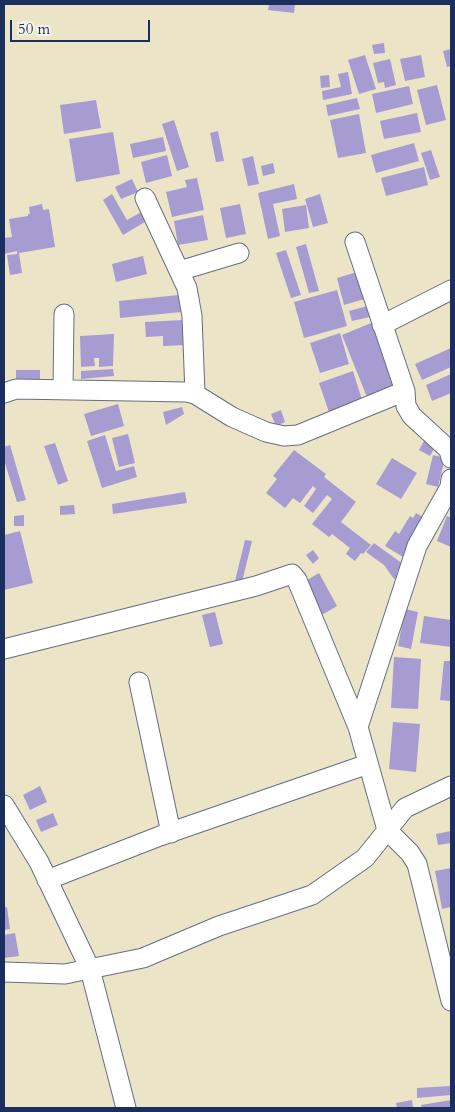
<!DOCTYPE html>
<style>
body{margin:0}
#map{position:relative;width:455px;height:1112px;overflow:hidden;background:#ece4c7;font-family:Cardo,serif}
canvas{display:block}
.frame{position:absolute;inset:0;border:5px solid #1b2f5e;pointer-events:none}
.scale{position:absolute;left:10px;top:20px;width:140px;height:22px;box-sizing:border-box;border:2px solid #1b2f5e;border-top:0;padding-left:6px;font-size:15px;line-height:18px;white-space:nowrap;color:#1b2f5e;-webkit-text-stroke:4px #f7f3e8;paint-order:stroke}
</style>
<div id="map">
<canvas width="455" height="1112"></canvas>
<div class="frame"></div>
<div class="scale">50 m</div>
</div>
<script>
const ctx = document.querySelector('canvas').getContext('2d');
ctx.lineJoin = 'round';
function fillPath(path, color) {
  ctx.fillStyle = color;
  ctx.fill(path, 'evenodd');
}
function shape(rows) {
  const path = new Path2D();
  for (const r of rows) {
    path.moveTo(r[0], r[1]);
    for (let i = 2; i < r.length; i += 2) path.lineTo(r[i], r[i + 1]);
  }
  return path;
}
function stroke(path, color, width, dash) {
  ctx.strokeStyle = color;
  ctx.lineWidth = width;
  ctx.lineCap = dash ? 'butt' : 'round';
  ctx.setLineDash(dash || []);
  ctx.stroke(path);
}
const building = shape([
 [269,4,295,4,294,13,268,10],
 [384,43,385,53,374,54,372,45],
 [451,49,451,66,447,67,443,51],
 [365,55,376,89,359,94,348,60],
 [421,55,425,77,405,81,400,59],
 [390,59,396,85,385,88,384,82,378,83,373,63],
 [348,72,352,94,323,100,322,91,341,87,338,74],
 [329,75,330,87,321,88,320,76],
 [437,85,446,120,426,125,417,90],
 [409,86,413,104,376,113,372,94],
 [357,98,360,109,328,116,326,105],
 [96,100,101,128,64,134,60,105],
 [417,113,421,132,384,139,380,121],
 [359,114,366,153,338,158,330,120],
 [174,120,189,167,177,171,162,124],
 [218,131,224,161,216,162,210,133],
 [113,132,120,174,76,182,69,139],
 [163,137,166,151,133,158,130,144],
 [414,143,419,161,376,173,371,155],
 [431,150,440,177,430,180,421,153],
 [167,155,172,176,146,183,141,162],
 [253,156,259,184,248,186,242,159],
 [273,163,275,173,263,176,261,166],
 [424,167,428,185,386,196,381,178],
 [197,178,204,210,172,217,166,192,187,187,185,180],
 [132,179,138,192,121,199,115,187],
 [294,184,297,199,273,204,280,236,268,239,258,193],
 [112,194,127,220,145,210,150,219,123,235,103,200],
 [320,194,328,223,313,227,305,199],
 [42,204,43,210,49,209,55,247,19,253,22,273,10,275,7,255,17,254,17,251,4,254,4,238,12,237,9,219,28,216,28,214,30,214,29,207],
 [240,204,246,234,226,238,220,208],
 [306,205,309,228,285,232,282,209],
 [203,215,208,240,178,245,174,221],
 [306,244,319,291,309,293,296,247],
 [286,250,301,295,291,298,276,253],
 [143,256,147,274,116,282,112,264],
 [360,271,368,298,344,305,337,278],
 [337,290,347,326,304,338,294,302],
 [179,295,181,312,120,318,119,301],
 [371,305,374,316,352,321,349,311],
 [183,320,185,345,163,346,163,336,146,337,145,322],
 [376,321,402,388,369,402,342,335],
 [340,333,349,364,320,373,310,343],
 [114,334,113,366,99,367,99,358,94,358,95,366,81,367,80,336],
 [451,348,451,367,422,380,415,364],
 [113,369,114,376,81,379,81,371],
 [16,370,40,370,40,383,16,382],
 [353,371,363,403,330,415,319,383],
 [451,374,451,393,432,401,426,385],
 [118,404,124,426,91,436,84,414],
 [182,407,184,414,166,425,163,412],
 [281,410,285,422,276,426,271,414],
 [128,434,135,463,119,467,112,438],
 [105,435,116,471,134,466,137,477,102,488,87,441],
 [424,441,435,447,430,456,419,450],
 [55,443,68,481,58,485,44,446],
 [10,445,26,500,17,502,4,460,4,447],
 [294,450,326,474,324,477,356,502,341,522,371,545,363,554,361,553,355,561,346,554,350,548,332,534,329,537,312,524,332,499,327,495,313,513,304,506,316,489,313,486,300,503,293,498,285,508,266,493,277,479,273,476],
 [433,455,445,458,438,487,426,484],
 [392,458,417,473,401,499,376,484],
 [185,492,187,503,113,514,112,504],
 [74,505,75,514,60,515,60,506],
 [416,513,428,520,403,557,385,546,395,531,399,534,410,516,413,518],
 [24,515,24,526,14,526,14,516],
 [447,516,451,518,451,547,437,541],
 [20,531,33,583,4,590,4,535],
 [245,540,252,541,242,582,235,581],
 [374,543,403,564,397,572,399,576,394,579,384,565,366,552],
 [313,550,319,558,313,564,306,555],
 [319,573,337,606,320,616,302,583],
 [405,609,418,612,411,649,398,646],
 [215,612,223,644,210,647,202,615],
 [424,616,451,620,451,647,420,643],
 [394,657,421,659,418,709,391,708],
 [444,661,451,661,451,701,440,700],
 [393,722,420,724,416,772,389,769],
 [40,786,47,802,30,810,23,795],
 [53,813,58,825,41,832,36,820],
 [451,831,451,843,438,845,436,834],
 [451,868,451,907,442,909,435,871],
 [4,907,7,907,10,929,4,930],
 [15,933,19,956,4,958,4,935],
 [451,1086,451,1095,417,1098,417,1088],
 [412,1100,413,1108,397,1108,396,1103],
 [451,1100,451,1108,422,1108,421,1105]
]);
const minor = shape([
 [145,198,187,288,192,316,195,394],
 [355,242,405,391,406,406,412,416,449,450,451,458],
 [179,271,239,253],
 [382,325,451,290],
 [63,390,64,314],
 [4,393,16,389,186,392,195,394,232,417,266,432,284,436,298,435,405,391],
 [4,649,256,586,292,574,297,580,358,727,387,830,410,853,417,864,451,1001],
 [139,682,171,833],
 [358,727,417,546,450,487,451,479],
 [4,805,39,862,90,969,126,1108],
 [47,880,160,836,368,764],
 [4,972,65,974,143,958,219,926,312,895,365,858,405,808,451,786]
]);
fillPath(building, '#a69cd2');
stroke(minor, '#646e83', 21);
stroke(minor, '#fff', 19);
</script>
